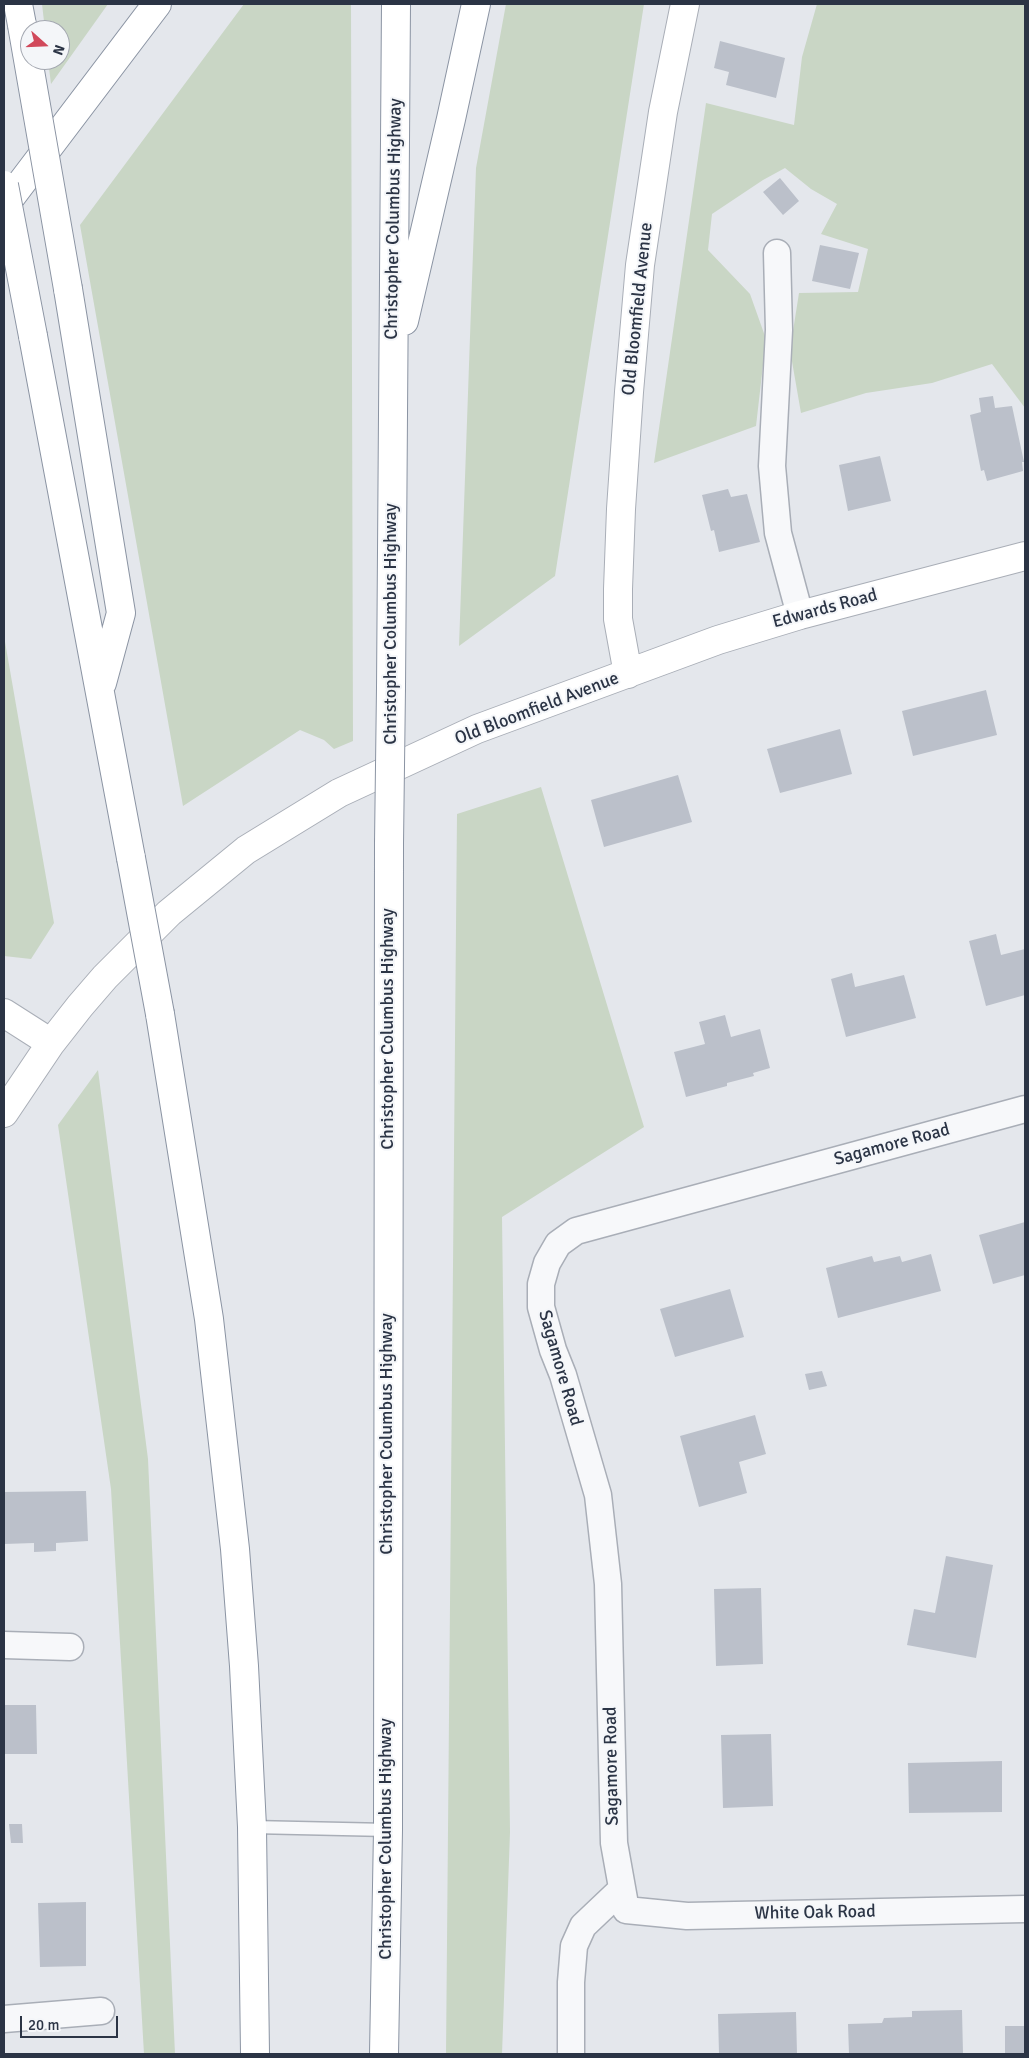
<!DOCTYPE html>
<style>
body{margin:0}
#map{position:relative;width:1029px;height:2058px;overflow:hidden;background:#e4e7ec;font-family:Signika,sans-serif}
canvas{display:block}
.frame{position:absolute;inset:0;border:5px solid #2b3445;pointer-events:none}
.north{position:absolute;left:20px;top:20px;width:50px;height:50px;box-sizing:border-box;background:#f4f6f9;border:1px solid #a4a8b1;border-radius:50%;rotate:110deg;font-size:14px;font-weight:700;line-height:20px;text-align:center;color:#2b3445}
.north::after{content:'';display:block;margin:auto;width:18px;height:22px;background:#d1495b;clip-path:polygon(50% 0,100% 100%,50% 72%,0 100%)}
.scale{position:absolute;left:20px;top:2016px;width:98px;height:22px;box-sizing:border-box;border:2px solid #2b3445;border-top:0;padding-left:6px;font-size:15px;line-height:18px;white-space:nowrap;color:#2b3445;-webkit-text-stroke:4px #f4f6f9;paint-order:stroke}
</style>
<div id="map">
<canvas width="1029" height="2058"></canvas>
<div class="frame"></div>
<div class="north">N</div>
<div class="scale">20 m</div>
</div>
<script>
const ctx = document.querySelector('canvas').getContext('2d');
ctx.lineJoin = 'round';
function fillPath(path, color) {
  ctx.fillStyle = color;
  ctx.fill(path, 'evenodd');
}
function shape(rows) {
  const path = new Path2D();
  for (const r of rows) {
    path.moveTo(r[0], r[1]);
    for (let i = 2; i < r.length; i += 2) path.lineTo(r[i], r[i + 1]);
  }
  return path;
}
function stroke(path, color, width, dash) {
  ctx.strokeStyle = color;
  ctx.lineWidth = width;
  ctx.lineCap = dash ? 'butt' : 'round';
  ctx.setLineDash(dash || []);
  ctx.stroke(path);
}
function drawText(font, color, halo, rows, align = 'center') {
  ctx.font = font + ' Signika,sans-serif';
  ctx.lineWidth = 4;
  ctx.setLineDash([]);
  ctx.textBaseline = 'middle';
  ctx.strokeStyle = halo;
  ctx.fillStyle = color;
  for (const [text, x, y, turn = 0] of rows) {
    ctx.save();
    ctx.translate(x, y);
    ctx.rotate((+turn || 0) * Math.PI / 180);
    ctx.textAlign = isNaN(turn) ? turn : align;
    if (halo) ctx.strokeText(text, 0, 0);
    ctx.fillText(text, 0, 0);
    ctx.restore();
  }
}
const green = shape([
 [42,4,108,4,51,84,48,60,60,60,60,30,45,30],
 [244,4,351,4,353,741,334,749,324,740,300,730,183,806,80,225],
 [506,4,644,4,555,576,459,646,476,168],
 [817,4,1025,4,1025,408,992,364,932,383,866,393,801,413,790,350,799,293,858,292,868,249,821,234,837,204,811,189,785,168,763,180,712,214,708,250,750,294,766,339,756,426,654,463,706,103,794,125,802,57],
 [4,636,54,923,31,959,4,956],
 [541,787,644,1127,502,1217,510,1832,502,2054,446,2054,457,814],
 [98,1070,148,1459,175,2054,144,2054,111,1489,58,1125]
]);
const building = shape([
 [720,41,785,58,776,98,726,85,729,72,714,68],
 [780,178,799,201,783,215,763,192],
 [820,245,859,253,850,289,812,281],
 [993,396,995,408,1012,406,1024,462,1022,462,1023,471,987,481,984,470,981,471,970,415,981,412,979,398],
 [880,456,891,501,848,511,839,465],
 [728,489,731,497,747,494,760,542,719,552,714,530,711,531,702,495],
 [986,690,997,735,913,756,902,711],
 [840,729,852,774,780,793,767,749],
 [678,775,692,822,604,847,591,800],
 [996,934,1001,955,1025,949,1025,995,986,1006,969,941],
 [852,973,855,987,904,975,916,1018,846,1037,831,979],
 [725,1015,731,1037,760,1029,770,1068,753,1073,754,1076,727,1083,727,1086,686,1097,674,1052,705,1044,699,1022],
 [1025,1222,1025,1275,993,1284,979,1235],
 [931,1254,941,1291,838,1318,826,1268,872,1256,874,1262,900,1256,902,1262],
 [730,1289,744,1337,675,1357,660,1309],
 [822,1371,827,1386,809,1390,805,1374],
 [755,1415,766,1454,739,1462,747,1493,699,1507,680,1436],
 [86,1491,88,1541,56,1543,56,1551,34,1552,34,1543,4,1544,4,1492],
 [946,1556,993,1565,976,1658,907,1645,914,1609,935,1613],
 [761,1588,763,1664,716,1666,714,1589],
 [4,1705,36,1705,37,1754,4,1754],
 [771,1734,773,1806,723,1808,721,1735],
 [1002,1761,1002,1812,909,1813,908,1763],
 [9,1824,22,1824,23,1843,11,1843],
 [86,1902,86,1966,40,1967,38,1903],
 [962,2010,963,2054,849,2054,848,2024,882,2023,884,2018,912,2017,912,2011],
 [796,2012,797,2054,719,2054,718,2014],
 [1005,2026,1025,2026,1025,2054,1005,2054]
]);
const lane = shape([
 [252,1827,388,1830]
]);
const street = shape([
 [777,253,779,330,772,466,778,533,800,615],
 [1025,1109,576,1231,558,1244,547,1263,541,1284,541,1307,553,1350,563,1375,598,1495,608,1584,614,1843,626,1910,687,1916,1025,1909],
 [4,1645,70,1647],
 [4,2019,101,2011],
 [571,2054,571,1982,574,1946,583,1926,622,1889]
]);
const secondary = shape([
 [628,674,618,619,618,589,621,509,629,392,640,265,663,112,685,4],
 [4,1013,51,1043],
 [4,1113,51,1043,80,1006,105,977,169,913,246,850,339,793,477,729,718,640,800,615,1025,556]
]);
const highway = shape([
 [18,4,22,25],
 [4,206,157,4],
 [68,289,121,613,102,683],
 [404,321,451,119,476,4],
 [33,336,131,858],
 [391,688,396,4],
 [160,1014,209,1319,235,1549,244,1666,252,1827,255,2054],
 [384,2054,388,1830,389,843]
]);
const highwayBridge = shape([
 [22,25,68,289],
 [4,185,33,336],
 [389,843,391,688],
 [131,858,160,1014]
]);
const streetNames = [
 ["Christopher Columbus Highway",394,219,-89],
 ["Old Bloomfield Avenue",638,309,-84],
 ["Edwards Road",825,609,-15],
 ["Christopher Columbus Highway",391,624,-90],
 ["Old Bloomfield Avenue",537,709,-21],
 ["Christopher Columbus Highway",388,1029,-90],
 ["Sagamore Road",892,1145,-15],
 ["Sagamore Road",560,1368,74],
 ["Christopher Columbus Highway",387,1434,-90],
 ["Sagamore Road",612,1766,-91],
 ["Christopher Columbus Highway",386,1839,-90],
 ["White Oak Road",815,1913,-1]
];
fillPath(green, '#c9d6c5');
fillPath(building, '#bbc0ca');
stroke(lane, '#a9aeb7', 15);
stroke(street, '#a9aeb7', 29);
stroke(secondary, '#a9aeb7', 30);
stroke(highway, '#8b94a3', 30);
stroke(lane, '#f7f8fa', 12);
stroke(street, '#f7f8fa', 26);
stroke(secondary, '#fff', 28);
stroke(highway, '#fff', 28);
stroke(highwayBridge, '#8b94a3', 30, []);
stroke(highwayBridge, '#fff', 28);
drawText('18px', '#2b3445', '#f4f6f9', streetNames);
</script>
